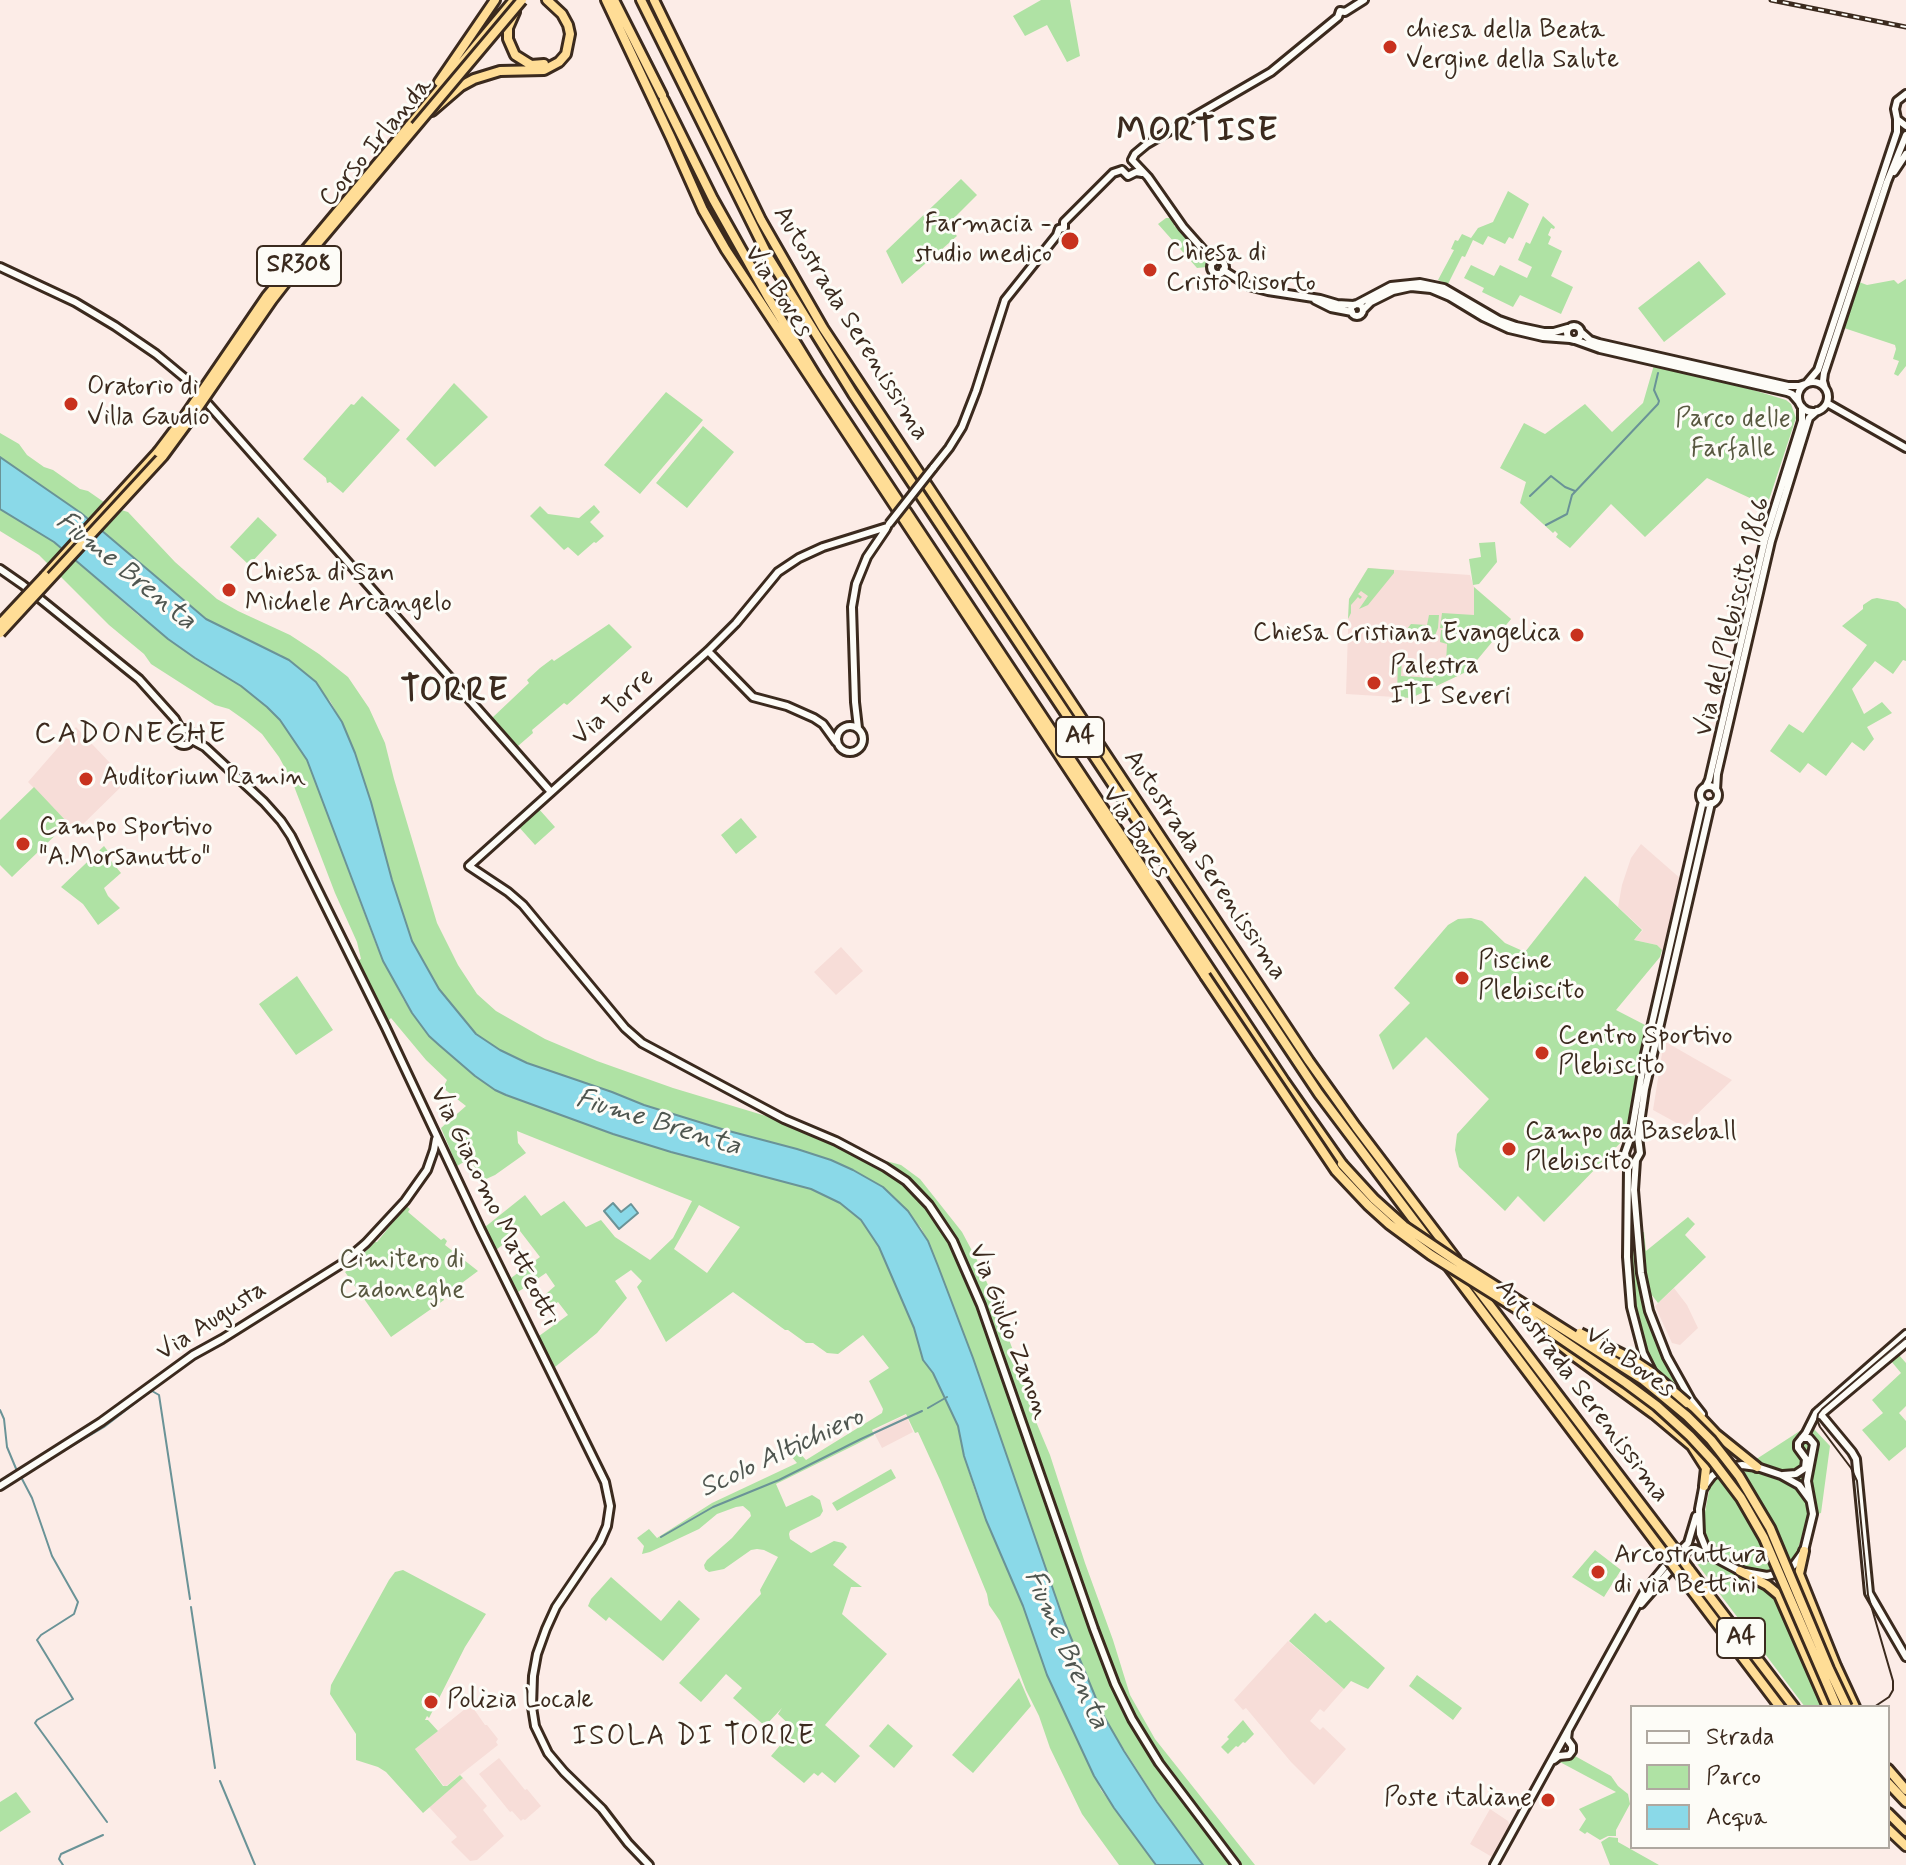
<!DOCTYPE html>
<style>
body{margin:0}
#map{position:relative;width:1906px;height:1865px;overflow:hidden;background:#fcece7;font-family:Mynerve,sans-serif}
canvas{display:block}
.legend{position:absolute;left:1630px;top:1705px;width:260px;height:144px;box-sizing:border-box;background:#fdfcf7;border:2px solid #afa8a0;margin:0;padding:10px 14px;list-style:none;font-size:24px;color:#3b2a1e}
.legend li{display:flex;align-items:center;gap:16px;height:40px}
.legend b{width:40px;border:2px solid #afa8a0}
</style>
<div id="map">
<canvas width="1906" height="1865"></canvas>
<ul class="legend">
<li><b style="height:10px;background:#fdfcf7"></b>Strada</li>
<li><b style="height:22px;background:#afe2a4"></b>Parco</li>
<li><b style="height:22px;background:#8ad9e8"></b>Acqua</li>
</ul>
</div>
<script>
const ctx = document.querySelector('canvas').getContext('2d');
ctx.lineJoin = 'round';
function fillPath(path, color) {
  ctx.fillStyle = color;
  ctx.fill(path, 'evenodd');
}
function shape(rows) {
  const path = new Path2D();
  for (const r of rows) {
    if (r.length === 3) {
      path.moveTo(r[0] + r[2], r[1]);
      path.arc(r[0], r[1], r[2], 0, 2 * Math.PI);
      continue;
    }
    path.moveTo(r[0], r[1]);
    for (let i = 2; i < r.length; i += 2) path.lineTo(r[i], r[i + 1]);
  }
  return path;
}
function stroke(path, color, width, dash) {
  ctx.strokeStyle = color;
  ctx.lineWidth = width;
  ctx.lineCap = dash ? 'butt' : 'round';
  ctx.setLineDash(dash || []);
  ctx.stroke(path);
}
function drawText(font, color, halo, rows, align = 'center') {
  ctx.font = font + ' Mynerve,sans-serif';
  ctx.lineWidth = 6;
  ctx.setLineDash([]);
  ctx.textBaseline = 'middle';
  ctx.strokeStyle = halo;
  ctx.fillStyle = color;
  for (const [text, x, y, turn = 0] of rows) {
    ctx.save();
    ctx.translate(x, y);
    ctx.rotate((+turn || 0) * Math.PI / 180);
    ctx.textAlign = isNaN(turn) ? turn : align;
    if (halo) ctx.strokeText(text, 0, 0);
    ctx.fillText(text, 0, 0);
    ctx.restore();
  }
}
const built = shape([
 [1368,568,1470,575,1474,587,1511,619,1468,671,1411,698,1346,694,1349,599],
 [76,727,127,781,76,831,28,782],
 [1641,844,1681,879,1664,954,1657,945,1634,940,1643,930,1618,907,1622,885,1631,858],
 [841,947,863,971,836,995,814,972],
 [1664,1041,1732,1080,1684,1127,1653,1110],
 [1674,1288,1687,1305,1698,1328,1680,1345,1672,1343,1655,1306],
 [906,1415,913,1432,882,1448,873,1431],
 [1288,1641,1344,1689,1324,1712,1320,1709,1310,1721,1320,1730,1323,1727,1346,1749,1314,1785,1291,1762,1246,1708,1243,1710,1234,1700],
 [469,1702,485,1725,487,1725,498,1739,496,1742,498,1745,446,1786,444,1786,415,1749,465,1709,464,1706],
 [499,1758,525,1790,527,1789,541,1806,525,1820,523,1819,521,1821,512,1811,510,1812,479,1774],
 [463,1778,487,1806,483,1810,504,1836,477,1860,470,1861,451,1842,457,1837,429,1807],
 [1490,1809,1508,1821,1510,1826,1492,1857,1470,1844]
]);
const green = shape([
 [1041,0,1070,0,1080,56,1067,62,1047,25,1025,36,1013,16],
 [961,179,977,195,947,225,957,236,902,284,886,251],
 [1508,191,1529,204,1513,239,1509,237,1505,244,1488,236,1483,245,1473,240,1465,257,1462,256,1448,284,1438,280,1454,250,1451,249,1455,240,1458,241,1462,234,1471,238,1478,228,1493,222],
 [1543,216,1555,227,1554,229,1551,228,1548,235,1551,237,1548,244,1562,251,1551,276,1573,287,1561,314,1520,295,1513,307,1482,292,1484,288,1464,278,1471,265,1494,276,1500,265,1527,278,1532,267,1518,260,1526,242,1530,244],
 [1166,218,1170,218,1174,222,1174,226,1177,228,1178,227,1193,245,1193,249,1204,260,1206,256,1210,263,1207,267,1197,268,1158,224],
 [1699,261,1726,294,1664,342,1638,308],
 [1906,279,1906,366,1898,376,1894,374,1899,361,1893,359,1896,349,1895,345,1844,328,1859,282,1867,285,1894,280,1898,284],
 [1654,365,1743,387,1786,400,1791,404,1796,418,1767,506,1707,478,1645,537,1611,504,1570,548,1556,537,1558,534,1555,531,1553,533,1520,503,1526,482,1500,468,1524,423,1545,434,1585,404,1612,432,1643,403],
 [454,383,488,417,435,467,406,439],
 [666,392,703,420,640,494,604,465],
 [362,396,400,430,343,493,330,482,327,483,326,478,303,459,351,404,354,405],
 [703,426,734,452,687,508,656,483],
 [0,433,19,444,27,455,44,467,53,470,80,489,88,491,111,507,128,512,175,562,217,599,238,611,290,635,319,654,348,677,369,708,385,743,394,779,437,923,458,965,477,994,496,1011,545,1039,597,1061,673,1088,786,1122,857,1153,901,1165,920,1179,962,1232,978,1262,994,1299,1018,1364,1034,1417,1050,1455,1085,1563,1113,1640,1130,1695,1155,1739,1255,1865,1203,1865,1172,1824,1111,1729,1087,1678,1064,1621,973,1358,928,1241,921,1228,891,1194,853,1170,831,1160,797,1149,725,1130,644,1105,612,1092,527,1063,500,1050,476,1034,439,989,412,941,392,880,371,802,355,753,342,722,330,701,281,655,227,631,206,619,81,513,0,457],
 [594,505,600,512,590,522,604,536,596,543,594,542,578,556,568,547,564,550,530,516,540,506,548,514,579,518],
 [0,509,54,542,138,615,195,658,241,686,267,707,280,720,307,760,377,947,403,999,412,1013,439,1045,475,1076,495,1090,506,1095,613,1134,671,1152,811,1189,840,1203,861,1220,869,1230,879,1247,914,1328,923,1360,933,1373,958,1426,964,1456,975,1491,986,1520,1023,1606,1047,1675,1101,1790,1156,1865,1119,1865,1082,1814,1050,1748,1039,1716,1026,1690,1000,1621,989,1605,987,1594,940,1480,918,1432,915,1433,906,1414,872,1430,874,1435,857,1444,776,1484,786,1507,812,1495,820,1500,823,1511,820,1516,790,1531,789,1534,790,1539,811,1553,834,1541,843,1543,847,1547,833,1565,862,1587,851,1587,842,1614,887,1654,825,1725,860,1756,835,1783,822,1772,818,1776,814,1773,804,1783,771,1756,794,1729,778,1714,782,1708,765,1726,733,1698,742,1688,726,1674,701,1702,679,1683,761,1594,760,1590,778,1557,764,1550,757,1549,751,1550,724,1569,709,1572,705,1569,704,1565,707,1560,732,1538,751,1516,750,1512,743,1506,736,1507,717,1514,699,1529,650,1552,642,1554,644,1546,637,1538,649,1529,657,1538,712,1503,797,1463,777,1440,786,1438,806,1460,882,1413,883,1409,869,1381,889,1368,863,1335,838,1354,827,1353,813,1343,806,1343,788,1330,785,1330,733,1292,666,1342,637,1287,642,1281,631,1270,615,1281,627,1298,597,1333,555,1367,539,1336,568,1315,558,1302,546,1310,539,1300,555,1286,546,1273,518,1292,511,1278,540,1257,520,1231,496,1250,485,1227,525,1195,541,1216,564,1201,586,1227,601,1220,615,1237,650,1260,673,1238,692,1201,517,1131,518,1143,526,1153,495,1175,484,1180,469,1159,457,1166,441,1128,466,1106,443,1088,447,1080,426,1060,391,1018,388,1021,356,961,361,959,357,942,335,893,292,781,279,757,262,734,246,721,229,709,215,705,151,664,144,654,109,625,39,555,0,531],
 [699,1205,740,1227,707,1273,674,1249],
 [258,517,277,535,249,565,230,547],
 [1495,542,1497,562,1479,584,1473,585,1469,559,1481,557,1479,543],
 [1368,568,1394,570,1394,573,1368,605,1359,609,1368,596,1361,591,1358,594,1362,597,1360,599,1358,597,1351,605,1351,613,1348,619,1349,599],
 [1474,587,1511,619,1468,671,1411,698,1397,697,1398,657,1402,658,1401,676,1433,678,1434,669,1437,668,1437,663,1446,663,1447,644,1440,642,1441,630,1456,630,1440,628,1442,613,1474,615],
 [1877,598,1898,602,1906,609,1906,661,1903,660,1893,674,1875,661,1852,689,1864,714,1882,702,1892,713,1867,727,1874,739,1864,751,1852,742,1826,776,1808,763,1800,773,1770,751,1789,724,1803,733,1867,645,1842,626,1863,609,1863,605,1872,599],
 [1429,615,1439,615,1438,628,1434,638,1432,636,1426,637,1400,635,1401,629,1407,629,1411,624,1427,625],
 [609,624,632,647,567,705,564,703,532,730,533,733,518,746,492,718,529,683,527,680,540,668,552,659,554,661],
 [34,787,68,823,12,877,0,865,0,820],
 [538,808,555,827,535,845,518,826],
 [741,818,757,837,736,854,721,835],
 [104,846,110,854,107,856,121,873,104,888,108,896,120,908,98,925,83,904,61,887],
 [1585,876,1642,930,1634,940,1657,945,1662,950,1660,957,1616,1010,1647,1026,1634,1086,1626,1137,1544,1222,1518,1196,1505,1211,1459,1167,1455,1150,1457,1134,1489,1099,1426,1037,1393,1070,1379,1035,1410,1003,1394,988,1448,925,1458,919,1471,918,1482,921,1505,943,1525,952],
 [297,976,333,1030,296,1055,259,1004],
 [406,1206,410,1209,408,1212,441,1240,444,1238,447,1241,445,1245,478,1271,443,1297,444,1300,391,1337,345,1272,358,1263,360,1261,358,1259,375,1242,377,1242],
 [1688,1217,1695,1224,1685,1235,1706,1257,1658,1303,1647,1289,1641,1232,1644,1232,1646,1251],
 [1632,1243,1645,1299,1687,1399,1741,1469,1806,1427,1814,1429,1830,1446,1821,1513,1808,1517,1796,1555,1781,1568,1761,1571,1786,1615,1826,1707,1805,1707,1692,1557,1707,1542,1703,1523,1711,1480,1695,1443,1655,1383,1636,1324,1630,1261],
 [1898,1354,1906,1363,1906,1406,1899,1413,1906,1421,1906,1447,1889,1461,1862,1430,1883,1413,1872,1400,1901,1373,1891,1361],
 [891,1469,896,1478,837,1511,832,1503],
 [1595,1550,1621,1570,1604,1597,1572,1577],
 [403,1570,486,1614,465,1647,429,1718,427,1716,425,1720,428,1720,438,1731,415,1749,443,1786,447,1786,460,1775,463,1778,423,1813,386,1772,378,1767,356,1760,356,1734,330,1694,331,1685,389,1580,395,1572],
 [611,1577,661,1621,679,1600,700,1619,663,1661,609,1617,606,1621,588,1606,591,1599],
 [1315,1613,1326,1623,1330,1620,1385,1668,1368,1689,1351,1681,1344,1689,1289,1641],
 [1417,1675,1462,1708,1453,1720,1409,1686],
 [1019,1678,1031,1706,973,1773,952,1755],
 [1243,1720,1254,1734,1245,1743,1243,1742,1238,1747,1236,1746,1228,1754,1221,1747,1229,1739,1227,1737],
 [888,1724,913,1746,894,1768,869,1746],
 [1575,1756,1611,1776,1618,1786,1628,1794,1630,1804,1616,1830,1616,1836,1608,1836,1600,1840,1587,1832,1585,1834,1579,1830,1586,1819,1579,1809,1616,1792,1558,1761],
 [16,1792,31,1812,0,1832,0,1802],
 [1609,1837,1618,1838,1618,1842,1659,1865,1610,1865,1601,1842]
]);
const water = shape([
 [0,457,81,513,206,619,289,660,316,682,342,722,355,753,371,802,392,880,412,941,439,989,476,1034,500,1050,527,1063,612,1092,644,1105,725,1130,797,1149,831,1160,853,1170,883,1187,908,1211,928,1241,938,1266,973,1358,1064,1621,1102,1713,1124,1751,1157,1802,1203,1865,1156,1865,1114,1808,1094,1776,1047,1675,1023,1606,986,1520,964,1456,958,1426,933,1373,923,1360,914,1328,879,1247,861,1220,840,1203,811,1189,671,1152,613,1134,506,1095,495,1090,475,1076,439,1045,429,1036,412,1013,383,961,307,760,280,720,267,707,241,686,195,658,168,639,54,542,0,509,0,457],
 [613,1203,621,1212,631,1204,638,1213,619,1229,604,1211,613,1203]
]);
const stream = shape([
 [1530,496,1551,476,1565,487,1575,491],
 [1546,525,1567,514,1572,495,1658,404,1659,401,1654,390,1658,373],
 [928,1408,947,1397],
 [0,1410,4,1419,7,1447,17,1471],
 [21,1476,104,1427,147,1394,152,1391,159,1395,190,1599],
 [21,1477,32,1498,52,1556,78,1602,74,1614,41,1635,37,1640,73,1699,37,1720,35,1723,107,1822],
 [661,1537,713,1507,779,1480,861,1439,922,1411],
 [191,1607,215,1768],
 [220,1781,255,1865],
 [63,1865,59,1859,61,1854,103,1835]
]);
const secondary = shape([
 [1906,94,1897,101,1895,109,1897,119,1906,126],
 [1132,160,1135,154,1147,144,1271,72,1338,17,1340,11,1345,12,1364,0],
 [1132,160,1148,177,1183,227,1214,262],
 [1122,170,1128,176,1136,172,1142,173],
 [1894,172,1906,154],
 [1218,267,7],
 [0,267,75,302,115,326,156,354,186,379,551,792],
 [1223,270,1249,286,1268,291,1320,299,1337,304,1354,305],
 [1315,300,1331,308,1352,312],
 [1357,304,1391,286,1420,283,1444,288,1499,320,1516,326,1544,332,1554,332,1568,328],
 [1357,310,6],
 [1363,310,1371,302,1393,291,1411,287,1431,289,1450,297,1483,317,1509,329,1543,337,1570,339],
 [1574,333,7],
 [1581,332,1590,340,1599,343,1788,386,1799,386,1805,384],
 [1575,340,1600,349,1787,392,1792,394,1798,401],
 [1813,397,15],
 [1807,383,1818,370,1891,150,1897,132,1897,119],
 [1825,388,1823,381,1824,373,1887,182,1906,135],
 [1827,403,1906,448],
 [933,468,949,448,962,427,976,391,1005,300,1057,235,1059,229,1064,228,1064,222,1113,173,1122,170],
 [887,527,823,547,799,558,778,572,736,623,708,651,469,866,508,892,523,905,625,1028,642,1043,784,1119,836,1141,885,1167,906,1181,929,1205,953,1241,981,1305,1094,1629,1115,1684,1132,1719,1159,1763,1236,1865],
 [0,569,23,585,139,679,175,719,181,730],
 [708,651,753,697,787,706,814,718,823,724,836,742],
 [850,739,13],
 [858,728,855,702,852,607,856,584,867,557,886,529],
 [184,737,8],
 [192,740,205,747,264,802,281,821,291,836,386,1028,481,1230,605,1482,610,1506,607,1526,600,1542,556,1607,546,1629,537,1654,533,1676,532,1707,535,1726,548,1753,564,1772,602,1809,628,1843,649,1865],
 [1706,786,1709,780,1765,539,1802,421,1802,407],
 [1709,795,9],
 [1716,790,1717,774,1771,541,1809,418,1817,411],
 [1663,1393,1643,1353,1631,1307,1627,1257,1628,1169,1625,1153,1631,1136,1645,1054,1703,801],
 [1818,1411,1852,1452,1856,1459,1869,1593,1906,1657],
 [1677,1412,1696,1438],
 [1702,1414,1691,1400,1667,1357,1649,1311,1641,1273,1634,1190,1636,1160,1640,1153,1638,1137,1645,1089,1711,803],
 [1820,1415,1906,1343],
 [1696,1433,1715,1455,1719,1466],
 [1802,1438,1809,1438,1814,1444,1807,1481,1813,1514,1804,1551,1794,1565,1787,1571,1767,1576,1740,1571,1714,1557,1706,1549,1700,1534,1699,1509,1703,1488,1712,1476,1723,1468,1742,1465,1757,1467,1781,1475,1799,1485,1810,1500],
 [1783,1475,1796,1474,1805,1468,1806,1459,1798,1448,1798,1443,1806,1433,1816,1413,1906,1334],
 [0,1486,101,1422,193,1355,222,1339,343,1263,366,1243,405,1201,427,1170,434,1150,436,1139],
 [1641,1604,1688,1550,1695,1549,1710,1556],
 [1554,1760,1559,1756,1569,1755,1572,1751,1572,1746,1567,1739,1568,1731],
 [1494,1865,1644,1592,1666,1565,1688,1543,1696,1516]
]);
const highway = shape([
 [606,0,671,138,703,210,726,250,1205,976],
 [614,0,662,95],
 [641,0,769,258,853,394,1319,1094,1666,1556],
 [654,0,761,220,823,328,1309,1061,1356,1127,1456,1259],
 [515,12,508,28,508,39,515,55,531,65,544,64],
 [439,82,495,0],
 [664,100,713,199,769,299,816,376,900,503],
 [432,111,461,86,474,79,500,71,544,70,559,62,566,54,570,34,568,25,562,14,547,0],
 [409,126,514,0],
 [906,511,1284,1081,1342,1164],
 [45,576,158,452],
 [1473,1283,1674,1548],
 [1538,1327,1573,1355,1654,1414,1692,1446,1706,1468,1704,1486],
 [1687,1403,1716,1434,1757,1467],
 [1804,1551,1799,1574,1836,1666,1855,1707],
 [1689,1569,1794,1707],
 [1740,1571,1767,1585,1779,1595,1828,1707],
 [1678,1572,1780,1707],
 [1888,1769,1906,1790],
 [1888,1783,1906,1802],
 [1888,1813,1906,1831],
 [1888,1829,1906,1846]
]);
const tram = shape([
 [1874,1707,1889,1697,1893,1690,1893,1681,1868,1595,1857,1481,1851,1468,1820,1427,1817,1420,1818,1414,1822,1409,1906,1337]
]);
const rail = shape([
 [1771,0,1906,27]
]);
const secondaryBridge = shape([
 [889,524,933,468]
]);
const highwayBridge = shape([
 [158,452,183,419,267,296,409,126],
 [1,623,45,576],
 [0,633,163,456,188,422,272,300,296,269,522,0],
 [1205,976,1336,1171,1368,1205,1389,1224,1431,1255,1519,1310,1626,1383,1657,1406,1690,1436,1713,1461,1741,1498,1764,1538,1837,1707],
 [1342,1164,1374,1199,1404,1226,1462,1265,1642,1379,1687,1416,1711,1440,1739,1476,1770,1528,1829,1669,1847,1707],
 [1580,1333,1630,1358,1651,1372,1687,1403],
 [1674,1548,1689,1569],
 [1666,1556,1678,1572]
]);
const markers = [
 [1390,47,8,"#c8321e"],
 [1070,241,10,"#c8321e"],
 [1150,270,8,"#c8321e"],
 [71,404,8,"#c8321e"],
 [229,590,8,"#c8321e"],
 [1577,635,8,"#c8321e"],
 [1374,683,8,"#c8321e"],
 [86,779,8,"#c8321e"],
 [23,844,8,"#c8321e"],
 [1462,978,8,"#c8321e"],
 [1542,1053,8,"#c8321e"],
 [1509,1149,8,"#c8321e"],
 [1598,1572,8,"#c8321e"],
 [431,1702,8,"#c8321e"],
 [1548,1800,8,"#c8321e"]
];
const shields = [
 [299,266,84],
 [1080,737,48],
 [1741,1638,48]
];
const shieldNames = [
 ["SR308",299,266],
 ["A4",1080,737],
 ["A4",1741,1638]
];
const poiNames = [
 ["chiesa della Beata",1406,32],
 ["Vergine della Salute",1406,62],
 ["Farmacia -",1052,226,"right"],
 ["studio medico",1052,256,"right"],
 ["Chiesa di",1166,255],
 ["Cristo Risorto",1166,285],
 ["Oratorio di",87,389],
 ["Villa Gaudio",87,419],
 ["Chiesa di San",245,575],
 ["Michele Arcangelo",245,605],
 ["Chiesa Cristiana Evangelica",1561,635,"right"],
 ["Palestra",1390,668],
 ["ITI Severi",1390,698],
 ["Auditorium Ramin",102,779],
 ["Campo Sportivo",39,829],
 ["\"A.Morsanutto\"",39,859],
 ["Piscine",1478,963],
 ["Plebiscito",1478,993],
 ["Centro Sportivo",1558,1038],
 ["Plebiscito",1558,1068],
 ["Campo da Baseball",1525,1134],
 ["Plebiscito",1525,1164],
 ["Arcostruttura",1614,1557],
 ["di via Bettini",1614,1587],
 ["Polizia Locale",447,1702],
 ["Poste italiane",1532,1800,"right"]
];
const streetNames = [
 ["Corso Irlanda",377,143,-50],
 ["Via Boves",777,292,57],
 ["Autostrada Serenissima",850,324,58],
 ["Via del Plebiscito 1866",1734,617,-76],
 ["Via Torre",614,708,-42],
 ["Via Boves",1135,833,57],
 ["Autostrada Serenissima",1204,866,56],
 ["Via Giacomo Matteotti",493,1207,64],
 ["Via Augusta",212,1322,-33],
 ["Via Giulio Zanon",1008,1332,69],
 ["Via Boves",1629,1363,36],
 ["Autostrada Serenissima",1581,1392,53]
];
const parkNames = [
 ["Parco delle",1733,421],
 ["Farfalle",1733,451],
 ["Cimitero di",402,1262],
 ["Cadoneghe",402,1292]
];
const waterNames = [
 ["Fiume Brenta",125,572,39],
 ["Fiume Brenta",658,1124,17],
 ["Scolo Altichiero",782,1454,-25],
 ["Fiume Brenta",1065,1650,66]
];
const neighbourhoodNames = [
 ["ISOLA DI TORRE",694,1738]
];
const quarterNames = [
 ["CADONEGHE",131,736]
];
const districtNames = [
 ["MORTISE",1198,133],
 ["TORRE",455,693]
];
fillPath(built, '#f7ddd8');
fillPath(green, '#afe2a4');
fillPath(water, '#8ad9e8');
stroke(water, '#6a9397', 2);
stroke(stream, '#6a9397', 2);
stroke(secondary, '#3b2a1e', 12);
stroke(highway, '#3b2a1e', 14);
stroke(secondary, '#fdfcf7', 6);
stroke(highway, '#ffdd96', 8);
stroke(tram, '#3b2a1e', 2);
stroke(rail, '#3b2a1e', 5);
stroke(rail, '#fdfcf7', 2, [6]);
stroke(secondaryBridge, '#3b2a1e', 12, []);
stroke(highwayBridge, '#3b2a1e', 14, []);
stroke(secondaryBridge, '#fdfcf7', 6);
stroke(highwayBridge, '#ffdd96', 8);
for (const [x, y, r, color] of markers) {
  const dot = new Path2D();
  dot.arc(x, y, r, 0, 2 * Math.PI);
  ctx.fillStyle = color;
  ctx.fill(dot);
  stroke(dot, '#fdfcf7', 3);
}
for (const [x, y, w] of shields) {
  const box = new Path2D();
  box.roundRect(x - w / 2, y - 20, w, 40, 6);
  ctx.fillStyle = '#fdfcf7';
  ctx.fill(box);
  stroke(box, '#3b2a1e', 2);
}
drawText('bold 24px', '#3b2a1e', null, shieldNames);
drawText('26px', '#3b2a1e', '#fdfcf7', poiNames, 'left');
drawText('26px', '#3b2a1e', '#fdfcf7', streetNames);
drawText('26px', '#585840', '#fdfcf7', parkNames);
drawText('italic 28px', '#4f5650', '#fdfcf7', waterNames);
ctx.letterSpacing = '2px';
drawText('28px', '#3b2a1e', '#fdfcf7', neighbourhoodNames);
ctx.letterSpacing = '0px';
ctx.letterSpacing = '2px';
drawText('30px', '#3b2a1e', '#fdfcf7', quarterNames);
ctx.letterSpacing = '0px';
ctx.letterSpacing = '2px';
drawText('bold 34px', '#3b2a1e', '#fdfcf7', districtNames);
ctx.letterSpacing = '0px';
</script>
